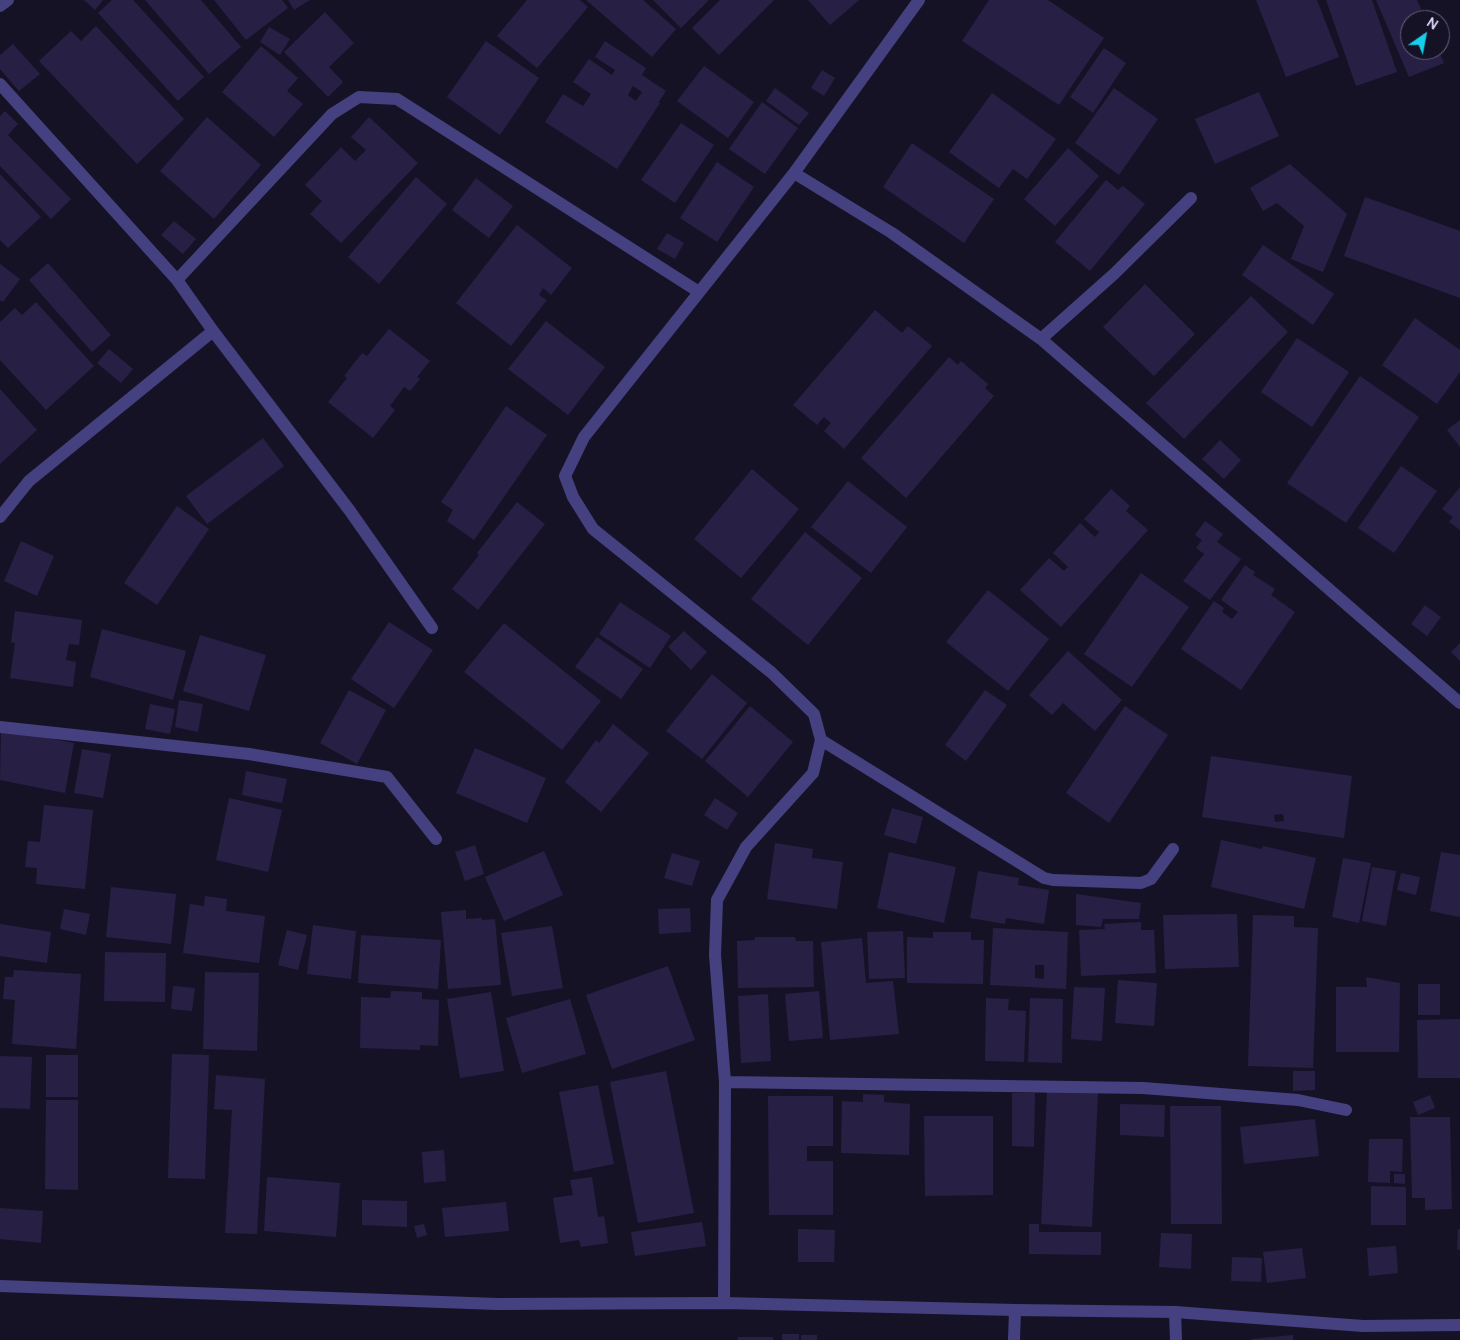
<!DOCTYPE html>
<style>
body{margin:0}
#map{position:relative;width:1460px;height:1340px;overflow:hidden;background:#161226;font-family:Manrope,sans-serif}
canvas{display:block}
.north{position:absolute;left:1400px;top:10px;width:50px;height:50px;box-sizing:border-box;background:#161226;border:1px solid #66627c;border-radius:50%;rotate:33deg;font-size:14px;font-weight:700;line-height:20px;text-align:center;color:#ded9fc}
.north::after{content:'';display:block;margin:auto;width:18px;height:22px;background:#16cfeb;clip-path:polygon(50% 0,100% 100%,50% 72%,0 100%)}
</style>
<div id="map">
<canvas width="1460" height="1340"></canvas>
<div class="north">N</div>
</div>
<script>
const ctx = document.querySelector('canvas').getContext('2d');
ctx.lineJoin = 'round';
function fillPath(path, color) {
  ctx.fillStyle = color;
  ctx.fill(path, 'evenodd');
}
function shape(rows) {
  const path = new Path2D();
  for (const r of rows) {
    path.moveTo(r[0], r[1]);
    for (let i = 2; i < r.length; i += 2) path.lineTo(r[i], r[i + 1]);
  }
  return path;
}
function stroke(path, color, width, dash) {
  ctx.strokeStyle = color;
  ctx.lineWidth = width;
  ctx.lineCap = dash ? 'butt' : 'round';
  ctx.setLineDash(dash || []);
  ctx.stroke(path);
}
const building = shape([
 [84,0,103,0,95,10],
 [112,0,133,0,204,77,178,101,98,13],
 [145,0,201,0,241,47,209,74],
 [214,0,282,0,288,8,246,40],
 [288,0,310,0,294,10],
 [527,0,580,0,588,7,537,68,497,36],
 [586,0,643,0,676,29,652,57],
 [653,0,709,0,681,28],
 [720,0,774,0,719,55,692,28],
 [808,0,859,0,830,25],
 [989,0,1048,0,1104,38,1059,105,962,41],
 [1256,0,1317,0,1339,57,1286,77],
 [1326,0,1372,0,1397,72,1356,86],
 [1376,0,1417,0,1426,20,1410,20,1410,50,1438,50,1444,63,1409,77],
 [325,12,354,43,329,67,343,82,328,97,284,52],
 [96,26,184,119,137,164,39,61,71,31,81,41],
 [269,27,290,39,280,55,260,42],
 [486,41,539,78,500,135,447,97],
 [605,41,646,68,642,75,666,91,658,103,660,103,617,169,545,122,563,94,583,106,591,94,573,82,589,59,612,75,615,70,595,57],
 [633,86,642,92,636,101,628,95],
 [13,44,40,74,19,91,0,69,0,55],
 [261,46,298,78,287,91,303,104,274,137,222,92],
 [1104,48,1126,63,1093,113,1070,97],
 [704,66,754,102,728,138,677,101],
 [822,70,835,78,824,96,811,88],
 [775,88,809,113,799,125,766,101],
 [1114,88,1158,119,1119,175,1075,143],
 [1259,92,1279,136,1215,164,1195,119],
 [992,93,1056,139,1027,179,1013,169,999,188,949,152],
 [762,102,798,128,765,174,729,149],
 [5,111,18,124,8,135,71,199,51,219,0,166,0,116],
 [207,117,261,165,214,219,160,171],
 [369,117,418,163,341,243,310,214,322,201,305,185,341,147,355,161,366,150,351,137],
 [681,123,714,145,675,203,641,180],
 [912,143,994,199,964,243,883,187],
 [1068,148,1099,176,1055,226,1024,199],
 [717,162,754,187,717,242,680,218],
 [1290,164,1347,214,1323,272,1291,259,1304,226,1277,203,1263,211,1250,188],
 [0,174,41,217,8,248,0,240],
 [416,177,447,204,379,284,348,257],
 [476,178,513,206,489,238,452,210],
 [1106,180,1118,190,1123,186,1145,204,1090,271,1055,242],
 [1365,197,1460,231,1460,298,1344,256],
 [174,221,196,239,183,254,161,235],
 [517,225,572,268,551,295,543,288,539,295,547,300,511,346,456,303],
 [667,233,684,243,675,259,657,249],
 [1263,245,1334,294,1313,325,1242,275],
 [48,263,111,335,92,352,29,280],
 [0,264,20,279,3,302,0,300],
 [1145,284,1195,334,1154,376,1103,327],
 [1251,296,1288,332,1184,439,1146,403],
 [36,302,94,366,46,410,0,360,0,322,15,308,22,315],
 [875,310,902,333,908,326,932,346,844,449,824,431,831,423,824,417,817,425,793,405],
 [1415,318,1460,350,1460,372,1437,404,1382,365],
 [546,321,605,367,568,415,508,369],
 [389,329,430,361,417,377,420,379,410,391,404,387,390,406,395,410,373,438,328,402,347,378,344,376,362,353,367,356],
 [1297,338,1349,372,1312,427,1261,392],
 [109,349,133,369,121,383,97,363],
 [949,357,958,365,961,361,988,384,985,388,994,396,906,498,861,458],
 [1360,376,1419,417,1346,523,1287,483],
 [0,389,37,430,0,464],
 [506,406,547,435,474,540,447,521,453,510,441,502],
 [1460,420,1460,447,1447,430],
 [263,438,284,466,207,524,186,496],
 [1220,440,1241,460,1224,479,1202,459],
 [1401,466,1437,491,1394,553,1358,528],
 [752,469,799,509,741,578,694,539],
 [848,481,907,527,871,573,811,527],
 [1460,487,1460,530,1449,522,1453,517,1442,509],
 [1111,489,1130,506,1126,511,1148,530,1061,627,1020,590,1049,558,1064,571,1068,567,1053,553,1080,523,1095,537,1099,532,1084,519],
 [517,502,545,524,478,610,452,589,479,555,477,553],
 [177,506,209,529,157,605,124,583],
 [1205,521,1223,534,1217,542,1241,559,1210,600,1183,581,1204,554,1196,548,1202,540,1195,535],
 [805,532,862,578,808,645,751,599],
 [21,541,54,556,37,596,4,581],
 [1245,565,1255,572,1253,575,1275,589,1271,595,1295,612,1241,690,1181,649,1214,601,1224,608,1222,612,1232,619,1238,612,1221,600],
 [1141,573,1189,607,1132,687,1084,654],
 [988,590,1049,639,1008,691,946,642],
 [620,602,671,636,650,668,599,634],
 [1425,605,1441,617,1427,636,1411,624],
 [15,611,82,620,79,645,69,644,66,660,76,662,73,687,10,678,15,643,11,642],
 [389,622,433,650,394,708,351,679],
 [504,623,601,701,562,750,464,672],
 [102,629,186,651,173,700,90,677],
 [684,631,707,652,691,670,668,647],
 [200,635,266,655,249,711,183,691],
 [597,637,643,669,621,699,575,667],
 [1460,643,1460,661,1451,652],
 [1068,651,1122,700,1095,731,1063,703,1052,715,1029,695],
 [712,674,747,703,702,759,666,731],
 [349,690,386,710,357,764,320,743],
 [985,690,1007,705,966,761,945,745],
 [179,700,203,704,198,732,175,727],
 [150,704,175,709,170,734,145,729],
 [750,706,793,742,748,797,705,761],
 [1125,706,1168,735,1109,823,1066,793],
 [613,724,649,753,601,812,565,782,596,740,599,743],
 [1,729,74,743,65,793,0,780],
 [475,748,546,778,527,823,456,793],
 [82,749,111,754,103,798,74,793],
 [1211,756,1352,776,1344,838,1202,817],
 [1283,814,1284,821,1275,822,1274,815],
 [246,771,287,779,282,803,242,795],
 [229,798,282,810,268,872,216,860],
 [715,798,738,813,727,830,704,815],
 [44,805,93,810,85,889,36,884,37,868,25,867,28,841,40,842],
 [892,808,923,817,916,844,884,835],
 [1221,840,1262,849,1263,846,1316,858,1304,909,1211,887],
 [775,843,813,849,812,858,843,862,837,909,767,899],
 [475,845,484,874,465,881,455,852],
 [544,851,563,895,504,921,485,877],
 [889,852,956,867,944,923,877,908],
 [1441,852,1460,855,1460,917,1430,911],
 [672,853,700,861,692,886,664,878],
 [1343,858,1371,863,1359,923,1332,917],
 [1372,867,1396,871,1386,926,1362,921],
 [978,871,1019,878,1018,885,1049,890,1044,924,1006,918,1005,924,970,918],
 [1401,873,1420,877,1416,895,1397,890],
 [111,887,176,894,171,944,106,937],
 [1076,894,1141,903,1139,919,1103,919,1101,927,1076,925],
 [205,896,227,899,226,911,265,916,259,963,183,953,190,904,204,906],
 [690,908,691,932,659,934,658,909],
 [64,909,90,914,86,935,60,929],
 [466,910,466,919,482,918,482,920,495,919,501,985,448,989,441,912],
 [1237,914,1239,967,1165,969,1163,915],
 [1253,915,1294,916,1294,927,1318,928,1313,1068,1248,1066],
 [1141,922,1141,930,1154,930,1156,973,1081,976,1079,930,1105,929,1104,924],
 [0,924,51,932,47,963,0,956],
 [313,925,356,931,351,979,307,974],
 [552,926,563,988,512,996,501,933],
 [993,928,1068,932,1066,989,990,985],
 [1035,965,1044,965,1044,979,1035,978],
 [287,930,307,935,298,970,278,965],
 [903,931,905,978,869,979,867,932],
 [933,932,971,932,971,940,984,940,983,984,907,983,907,937,933,938],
 [361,935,441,940,438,989,358,983],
 [755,937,795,937,796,941,813,941,814,987,738,988,737,941,755,940],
 [862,938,866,983,893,981,899,1034,830,1040,821,942],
 [105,952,166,953,165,1002,104,1001],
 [668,966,695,1040,612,1069,586,995],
 [14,970,81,974,76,1049,12,1044,15,1000,3,999,5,977,13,977],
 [205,972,259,973,257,1051,203,1049],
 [1366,977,1400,983,1399,1052,1336,1052,1336,987,1367,987],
 [1118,980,1157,983,1154,1026,1115,1023],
 [1418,984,1440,984,1440,1015,1418,1015],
 [173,986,195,988,192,1011,171,1009],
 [1074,987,1105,988,1102,1041,1071,1039],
 [391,991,422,992,422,999,439,1000,438,1046,420,1045,420,1050,360,1048,361,997,390,998],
 [819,991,823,1038,789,1041,785,994],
 [491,992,504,1071,460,1078,447,999],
 [768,994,771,1061,741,1063,738,996],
 [986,998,1009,999,1008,1010,1026,1011,1024,1062,985,1061],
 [1030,998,1063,999,1062,1063,1028,1062],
 [570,999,586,1054,522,1073,506,1018],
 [1460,1019,1460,1078,1418,1078,1417,1020],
 [172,1054,209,1055,205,1179,168,1178],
 [46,1055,78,1055,78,1097,46,1097],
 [0,1056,32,1057,30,1109,0,1108],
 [666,1071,694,1213,638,1223,610,1082],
 [1293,1071,1315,1071,1315,1090,1293,1091],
 [216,1075,265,1079,257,1234,225,1233,232,1110,214,1109],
 [598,1085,614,1164,574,1172,559,1092],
 [1047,1090,1098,1092,1092,1227,1041,1224],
 [1012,1093,1035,1093,1034,1147,1012,1146],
 [863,1094,884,1095,884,1102,910,1104,909,1155,841,1153,842,1101,863,1102],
 [1430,1095,1435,1108,1418,1115,1413,1102],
 [768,1096,833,1096,833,1146,807,1146,807,1161,833,1161,833,1215,769,1215],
 [46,1100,78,1100,78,1190,45,1189],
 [1120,1104,1165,1105,1164,1137,1120,1135],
 [1170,1106,1221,1106,1222,1224,1171,1224],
 [924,1116,993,1116,993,1195,925,1196],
 [1410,1117,1450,1117,1452,1209,1425,1210,1425,1198,1412,1198],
 [1315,1119,1319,1156,1244,1164,1240,1127],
 [1369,1139,1403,1139,1402,1172,1390,1171,1390,1183,1368,1182],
 [444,1150,446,1181,424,1183,422,1152],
 [1394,1174,1405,1174,1405,1184,1394,1183],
 [267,1177,340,1183,336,1237,264,1231],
 [592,1177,598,1217,604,1216,608,1243,581,1247,579,1240,560,1243,553,1198,573,1195,570,1180],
 [1371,1186,1406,1187,1406,1225,1371,1225],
 [362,1200,407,1201,407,1227,362,1225],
 [506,1202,509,1231,445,1237,442,1208],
 [0,1208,43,1211,41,1243,0,1239],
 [702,1222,706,1246,635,1256,631,1232],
 [424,1224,427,1235,417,1238,414,1226],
 [1029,1224,1039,1224,1039,1232,1101,1232,1101,1255,1029,1254],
 [798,1229,835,1230,834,1262,798,1262],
 [1458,1229,1460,1229,1460,1250,1457,1249],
 [1161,1233,1192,1234,1191,1269,1159,1267],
 [1396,1246,1398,1273,1369,1276,1367,1248],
 [1302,1248,1306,1278,1267,1283,1263,1252],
 [1232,1257,1262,1258,1261,1282,1231,1281],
 [782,1334,799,1334,799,1340,782,1340],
 [801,1335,817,1335,817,1340,801,1340],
 [1293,1335,1293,1340,1252,1340,1252,1339],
 [738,1337,773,1337,773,1340,738,1340]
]);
const service = shape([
 [1014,1340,1015,1310]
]);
const minor = shape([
 [0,84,177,280,213,331,350,511,432,628],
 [794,173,892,233,1041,339,1460,703],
 [177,280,332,114,359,97,397,99,699,292],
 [1041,339,1114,274,1191,198],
 [0,517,29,481,213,331],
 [0,727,249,754,387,777,436,839],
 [821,740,1044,878,1053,880,1141,883,1151,879,1173,849],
 [725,1082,1143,1088,1298,1100,1346,1110],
 [724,1303,725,1082,715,955,717,900,746,847,813,773,821,740,814,714,772,673,593,529,573,497,565,476,584,437,794,173,919,0],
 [1175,1312,1176,1340]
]);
const tertiary = shape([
 [0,6,8,0],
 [0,1286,497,1304,724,1303,1015,1310,1175,1312,1363,1326,1460,1325]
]);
fillPath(building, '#281f45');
stroke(service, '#454180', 12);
stroke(minor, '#454180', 12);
stroke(tertiary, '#454180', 12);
</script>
